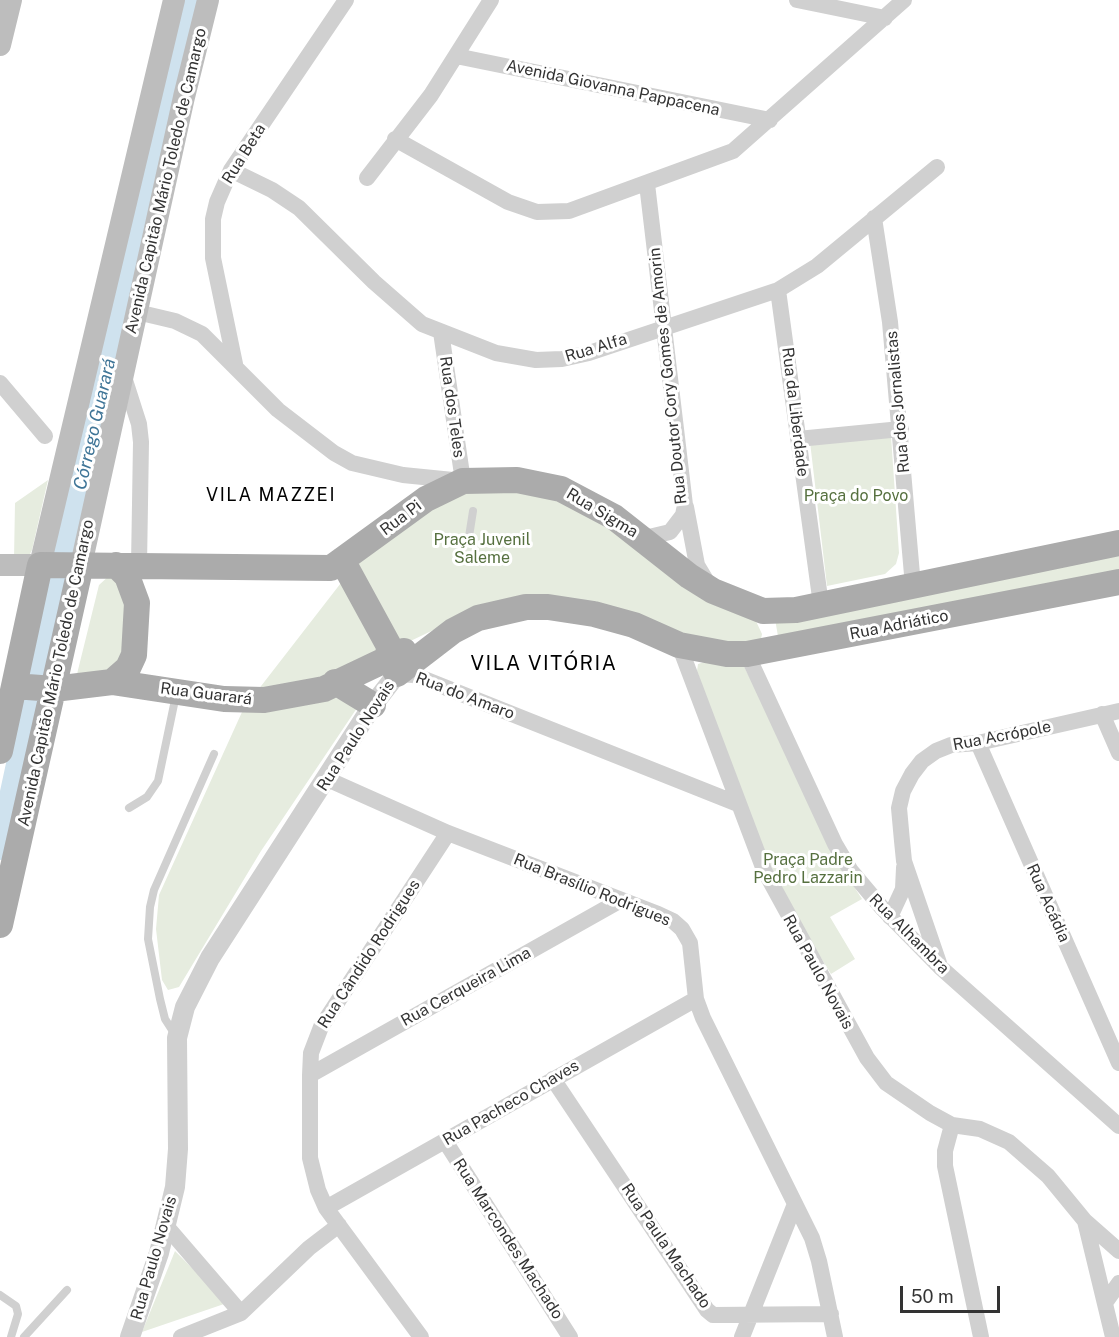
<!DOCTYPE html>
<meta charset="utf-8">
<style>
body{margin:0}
#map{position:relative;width:1119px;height:1337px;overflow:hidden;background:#fff;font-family:"Public Sans",sans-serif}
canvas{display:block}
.scale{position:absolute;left:900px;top:1286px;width:100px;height:27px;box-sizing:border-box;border:3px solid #333;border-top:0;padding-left:8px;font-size:18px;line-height:21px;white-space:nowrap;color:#333;-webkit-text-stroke:4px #fff;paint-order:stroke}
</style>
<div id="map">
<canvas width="1119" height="1337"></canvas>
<div class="scale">50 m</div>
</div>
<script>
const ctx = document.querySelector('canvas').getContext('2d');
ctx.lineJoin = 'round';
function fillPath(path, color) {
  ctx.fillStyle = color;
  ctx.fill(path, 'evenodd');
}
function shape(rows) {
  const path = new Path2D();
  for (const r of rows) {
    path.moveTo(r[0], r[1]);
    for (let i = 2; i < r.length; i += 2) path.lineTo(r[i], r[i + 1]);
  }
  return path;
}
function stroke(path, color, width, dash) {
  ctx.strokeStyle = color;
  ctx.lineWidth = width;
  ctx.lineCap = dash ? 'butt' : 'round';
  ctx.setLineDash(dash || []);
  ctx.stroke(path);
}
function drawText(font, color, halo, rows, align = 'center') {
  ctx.font = font + ' "Public Sans",sans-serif';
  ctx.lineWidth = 6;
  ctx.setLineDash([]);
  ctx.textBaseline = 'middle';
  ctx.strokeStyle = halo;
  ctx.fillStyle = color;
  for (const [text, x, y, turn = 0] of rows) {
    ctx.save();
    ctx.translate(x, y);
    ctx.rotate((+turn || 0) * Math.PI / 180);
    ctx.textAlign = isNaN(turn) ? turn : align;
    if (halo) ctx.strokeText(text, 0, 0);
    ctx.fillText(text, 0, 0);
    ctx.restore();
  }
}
const green = shape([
 [891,436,899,553,896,564,885,574,827,586,810,442],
 [48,480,32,550,30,554,14,559,15,503],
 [470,492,539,492,586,511,755,619,762,634,760,644,705,643,616,610,448,623,398,647,353,563,443,501],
 [1119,550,1119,575,779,642,775,619],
 [111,574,120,577,134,648,116,671,77,674,99,585],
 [344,579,384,655,330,677,258,690],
 [711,660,743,664,847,876,862,899,830,917,855,959,831,974,806,934,756,837,697,671,698,664],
 [332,696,357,708,261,851,179,987,168,990,162,980,156,929,159,895,242,712],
 [175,1251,227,1303,142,1332]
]);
const river = shape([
 [0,848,72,514,189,0]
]);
const service = shape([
 [468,543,473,511],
 [129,808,147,797,158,781,176,695],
 [176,1036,165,1019,160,999,148,939,150,907,154,890,214,754],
 [0,1295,16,1306,18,1314,11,1337],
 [24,1337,67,1290]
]);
const minor = shape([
 [797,0,885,18],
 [456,56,770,120],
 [395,139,508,202,537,212,569,211,733,151,904,0],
 [231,170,272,190,299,208,374,282,422,324,496,353,536,360,562,359,589,353,778,290,817,266,937,167],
 [367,178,431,95,491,0],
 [874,218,890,322,913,586],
 [778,290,821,605],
 [137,312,175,321,202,334,278,410,334,453,352,463,403,475,463,481,441,332],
 [235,364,213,258,213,219,217,202,231,170,346,0],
 [123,374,139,424,141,442,139,565],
 [0,383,45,436],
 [798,439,901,429],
 [686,507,697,565,709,585],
 [639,534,649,537,670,532,683,515,685,505,647,184],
 [679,645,764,870,867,1058,886,1083,930,1113,952,1125,980,1129,1009,1142,1048,1176,1085,1221,1119,1251],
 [747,654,835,844,851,871,883,909,940,967,1119,1126],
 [397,674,414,675,738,804],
 [1102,714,1119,753],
 [978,743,1119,1063],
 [327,779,448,833,658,914,673,921,682,929,690,943,696,999,703,1018,812,1238,819,1261,835,1337],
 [890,917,903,889,904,868],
 [939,963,904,861,902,841,899,808,903,791,912,774,922,761,936,751,951,745,978,743,1119,711],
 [310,1075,621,900],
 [553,1079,707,1310,713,1315,831,1314],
 [952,1125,945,1151,945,1166,981,1337],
 [445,1141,570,1337],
 [326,1208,696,999],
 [1085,1221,1113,1337],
 [167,1227,241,1313],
 [1105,1303,1119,1283],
 [181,1337,241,1313,309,1248,339,1225],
 [421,1337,326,1208,318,1190,310,1158,310,1075,311,1053,321,1027,448,833],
 [742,1337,795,1204]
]);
const tertiary = shape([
 [130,1337,159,1253,175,1187,178,1149,177,1038,185,1007,210,958,373,705,397,674]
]);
const secondary = shape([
 [0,45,11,0],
 [0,565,40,565,174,0],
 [81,565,184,97,208,0]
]);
const primary = shape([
 [342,560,389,646,388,658,397,674,453,631,478,618,526,607,548,607,594,614,634,625,679,645,727,654,747,654,1119,582],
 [112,682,128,668,134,655,137,603,127,576,116,565],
 [335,682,373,705],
 [14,686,54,689,112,682,224,699,264,700,324,689,404,651],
 [0,751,40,565,331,568,426,499,463,481,517,480,561,489,614,517,689,576,713,591,763,611,796,610,1119,543],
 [0,925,81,565]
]);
const streetNames = [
 ["Avenida Giovanna Pappacena",613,88,12],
 ["Rua Beta",244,154,-58],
 ["Avenida Capitão Mário Toledo de Camargo",166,181,-77],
 ["Rua Alfa",596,348,-17],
 ["Rua Doutor Cory Gomes de Amorin",668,376,-96],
 ["Rua dos Jornalistas",898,402,-95],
 ["Rua dos Teles",452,407,82],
 ["Rua da Liberdade",795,412,83],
 ["Rua Sigma",602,513,31],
 ["Rua Pi",401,518,-37],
 ["Rua Adriático",899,625,-11],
 ["Avenida Capitão Mário Toledo de Camargo",56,673,-78],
 ["Rua Guarará",206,694,7],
 ["Rua do Amaro",465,696,21],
 ["Rua Paulo Novais",356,736,-57],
 ["Rua Acrópole",1002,736,-11],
 ["Rua Brasílio Rodrigues",592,890,22],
 ["Rua Acádia",1048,903,66],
 ["Rua Alhambra",909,934,45],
 ["Rua Cândido Rodrigues",369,954,-57],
 ["Rua Paulo Novais",818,972,61],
 ["Rua Cerqueira Lima",466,987,-29],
 ["Rua Pacheco Chaves",511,1103,-30],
 ["Rua Marcondes Machado",508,1239,57],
 ["Rua Paula Machado",666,1246,56],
 ["Rua Paulo Novais",154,1258,-74]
];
const parkNames = [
 ["Praça do Povo",856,496],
 ["Praça Juvenil",482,540],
 ["Saleme",482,558],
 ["Praça Padre",808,860],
 ["Pedro Lazzarin",808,878]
];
const waterNames = [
 ["Córrego Guarará",95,424,-77]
];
const neighbourhoodNames = [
 ["VILA MAZZEI",271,495]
];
const quarterNames = [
 ["VILA VITÓRIA",544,664]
];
fillPath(green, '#e6ecdf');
stroke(river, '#cfe2ee', 24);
stroke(service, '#d0d0d0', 8);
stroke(minor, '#d0d0d0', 16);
stroke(tertiary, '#d0d0d0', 20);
stroke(secondary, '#bdbdbd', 22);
stroke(primary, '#ababab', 26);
drawText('16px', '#333', '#fff', streetNames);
drawText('16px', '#56703f', '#fff', parkNames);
drawText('italic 18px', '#3f7597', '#fff', waterNames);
ctx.letterSpacing = '1.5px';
drawText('18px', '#000', '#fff', neighbourhoodNames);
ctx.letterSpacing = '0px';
ctx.letterSpacing = '1.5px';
drawText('20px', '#000', '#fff', quarterNames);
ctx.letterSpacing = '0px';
</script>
